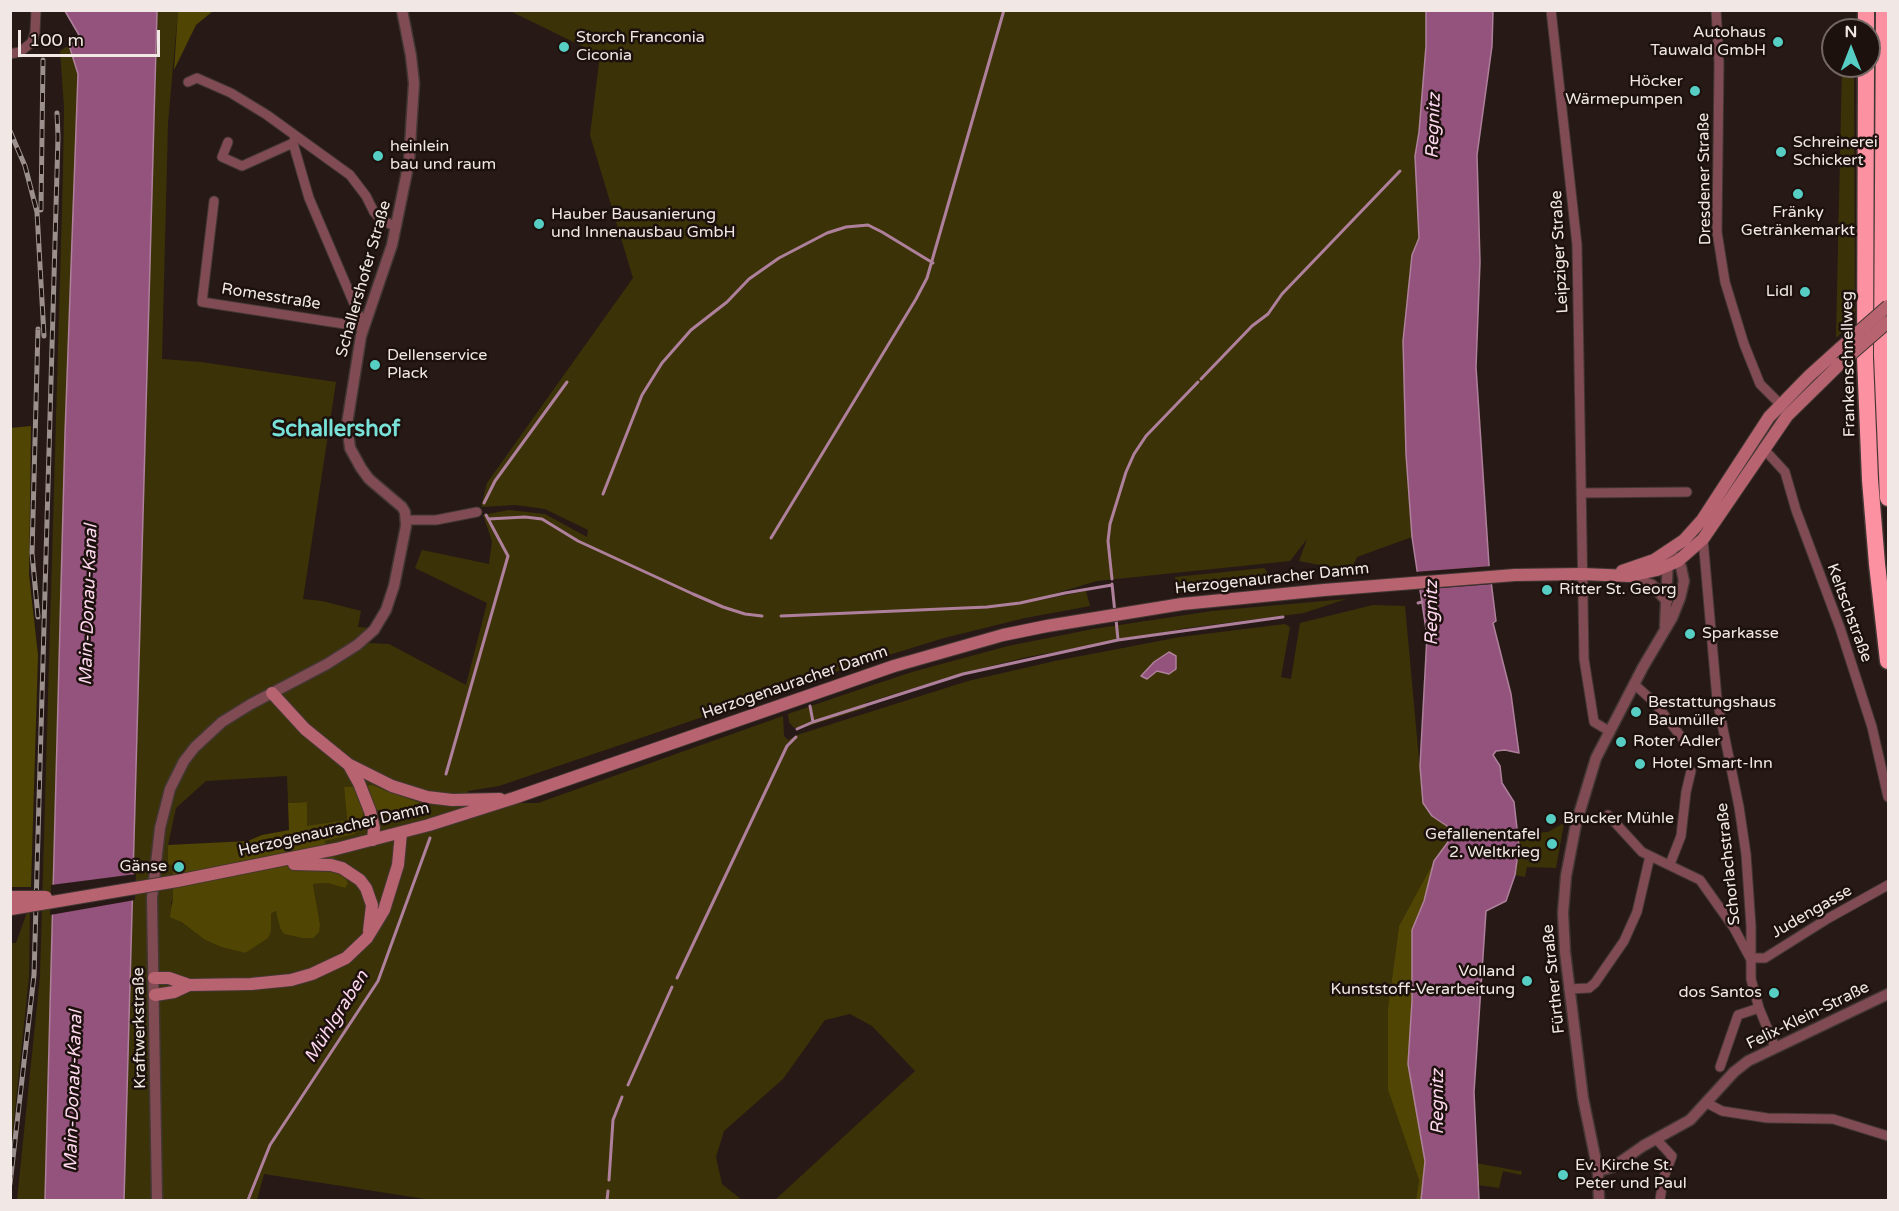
<!DOCTYPE html>
<meta charset="utf-8">
<style>
body{margin:0}
#map{position:relative;width:1899px;height:1211px;overflow:hidden;background:#271a16;font-family:"Varela Round",sans-serif}
canvas{display:block}
.frame{position:absolute;inset:0;border:12px solid #f1e8e5;pointer-events:none}
.north{position:absolute;left:1821px;top:18px;width:60px;height:60px;box-sizing:border-box;background:#1d110d;border:2px solid #726763;border-radius:50%;rotate:0deg;font-size:16px;font-weight:700;line-height:24px;text-align:center;color:#f1e8e5}
.north::after{content:'';display:block;margin:auto;width:21px;height:27px;background:#56cec4;clip-path:polygon(50% 0,100% 100%,50% 72%,0 100%)}
.scale{position:absolute;left:18px;top:30px;width:142px;height:27px;box-sizing:border-box;border:3px solid #f1e8e5;border-top:0;padding-left:8px;font-size:18px;line-height:21px;white-space:nowrap;color:#f1e8e5;-webkit-text-stroke:4px #1d110d;paint-order:stroke}
</style>
<div id="map">
<canvas width="1899" height="1211"></canvas>
<div class="frame"></div>
<div class="north">N</div>
<div class="scale">100 m</div>
</div>
<script>
const ctx = document.querySelector('canvas').getContext('2d');
ctx.lineJoin = 'round';
function fillPath(path, color) {
  ctx.fillStyle = color;
  ctx.fill(path, 'evenodd');
}
function shape(rows) {
  const path = new Path2D();
  for (const r of rows) {
    path.moveTo(r[0], r[1]);
    for (let i = 2; i < r.length; i += 2) path.lineTo(r[i], r[i + 1]);
  }
  return path;
}
function stroke(path, color, width, dash) {
  ctx.strokeStyle = color;
  ctx.lineWidth = width;
  ctx.lineCap = dash ? 'butt' : 'round';
  ctx.setLineDash(dash || []);
  ctx.stroke(path);
}
function drawText(font, color, halo, rows, align = 'center') {
  ctx.font = font + ' "Varela Round",sans-serif';
  ctx.lineWidth = 5;
  ctx.setLineDash([]);
  ctx.textBaseline = 'middle';
  ctx.strokeStyle = halo;
  ctx.fillStyle = color;
  for (const [text, x, y, turn = 0] of rows) {
    ctx.save();
    ctx.translate(x, y);
    ctx.rotate((+turn || 0) * Math.PI / 180);
    ctx.textAlign = isNaN(turn) ? turn : align;
    if (halo) ctx.strokeText(text, 0, 0);
    ctx.fillText(text, 0, 0);
    ctx.restore();
  }
}
const green = shape([
 [157,11,178,11,168,123,162,359,201,362,336,382,303,599,322,601,361,611,358,627,382,629,368,643,389,644,466,685,487,603,415,568,422,550,489,564,492,541,483,515,509,510,545,514,587,537,588,530,545,509,516,505,481,507,487,483,633,278,590,135,600,55,510,11,1426,11,1426,46,1419,132,1415,156,1419,238,1412,255,1403,341,1406,454,1412,537,1357,557,1350,571,1299,561,1307,539,1290,561,1097,581,1016,605,1086,591,1090,606,1025,618,944,638,850,667,499,786,468,791,467,803,538,803,783,716,784,736,788,740,797,735,968,681,1055,661,1180,637,1285,624,1290,627,1281,677,1291,679,1300,623,1373,605,1405,606,1423,803,1432,816,1447,826,1450,834,1448,842,1434,861,1399,926,1388,1008,1388,1090,1419,1180,1416,1200,775,1200,915,1071,872,1026,850,1014,825,1020,783,1079,724,1131,716,1157,722,1184,742,1200,432,1200,264,1174,257,1200,124,1200],
 [287,776,288,803,306,802,307,827,347,820,344,787,372,785,389,792,323,841,345,888,327,883,313,884,320,924,280,928,277,911,271,914,271,931,245,953,221,947,205,940,175,918,171,903,173,898,173,866,168,863,168,845,176,808,206,781],
 [69,45,78,74,65,434,45,1200,17,1200,40,976,63,175,64,107,60,51],
 [1842,66,1854,66,1855,320,1836,338],
 [1264,568,1274,582,1178,593,1175,577],
 [1346,599,1304,613,1187,628,1027,657,963,673,865,703,866,708,805,727,794,728,789,722,788,714,846,694,912,672,1008,646,1093,629,1212,611],
 [1564,823,1556,868,1527,867,1525,877,1515,875,1519,846,1518,834,1548,832],
 [30,904,29,976,11,1149,10,943,16,943],
 [1476,1163,1519,1171,1522,1171,1521,1175,1503,1171,1499,1188,1478,1185]
]);
const forest = shape([
 [178,11,213,11,196,25,174,70],
 [31,426,29,575,38,655,31,887,11,887,10,428],
 [372,785,420,803,398,810,364,810,361,825,354,834,324,841,348,883,345,888,327,883,313,884,320,924,319,932,313,938,303,938,284,934,280,928,276,911,271,914,271,931,268,938,245,953,221,947,205,940,181,922,170,917,173,898,173,866,168,864,168,845,248,841,262,835,289,830,288,803,307,802,307,826,347,820,344,787],
 [1434,861,1424,901,1412,930,1412,1001,1408,1064,1425,1161,1421,1200,1416,1200,1419,1180,1388,1090,1388,1008,1399,926]
]);
const water = shape([
 [65,11,157,11,124,1200,45,1200,65,434,78,74,69,45,77,41,79,35,65,11],
 [1426,11,1493,11,1492,46,1477,155,1480,262,1476,367,1489,565,1496,621,1493,623,1511,694,1519,753,1505,750,1496,751,1493,755,1500,766,1502,783,1514,802,1519,846,1515,875,1506,901,1486,911,1474,1092,1479,1200,1421,1200,1425,1161,1408,1064,1412,1001,1412,930,1424,901,1434,861,1448,842,1450,834,1447,826,1432,816,1423,803,1420,766,1427,636,1412,537,1406,454,1403,341,1412,255,1419,238,1415,156,1419,132,1426,46,1426,11],
 [1169,652,1176,656,1176,669,1169,674,1157,671,1147,679,1141,676,1154,662,1169,652]
]);
const pier = shape([
 [1492,566,1494,584,1417,590,1414,572],
 [136,874,135,900,50,915,51,885]
]);
const stream = shape([
 [1201,379,1252,326,1268,314,1282,294,1400,171],
 [603,494,642,395,662,363,691,330,727,302,749,279,779,258,827,233,846,227,868,225,882,232,933,263],
 [484,503,495,481,567,382],
 [488,519,525,517,542,519,578,541,693,594,723,607,745,614,762,616],
 [771,538,916,299,927,278,1004,10],
 [1112,579,1108,541,1110,524,1126,472,1134,454,1146,436,1198,382],
 [1112,584,1115,613],
 [1418,603,1422,602],
 [781,616,987,607,1020,603,1065,593,1112,585],
 [1116,619,1118,640,1283,617],
 [810,706,813,722,963,674,1118,640],
 [797,729,813,722],
 [446,774,508,556,486,515],
 [677,978,787,746,796,737],
 [628,1085,672,987],
 [609,1180,613,1120,622,1097],
 [248,1200,270,1145,378,981,430,838],
 [607,1200,608,1191]
]);
const minor = shape([
 [1551,10,1577,245,1584,659,1594,722,1609,731],
 [1716,10,1719,63,1717,232,1725,282,1744,344,1760,384,1780,404],
 [10,54,20,52,32,42,35,32,36,10],
 [188,82,197,78,231,93,267,115,296,136,293,143,309,198,364,327,202,302,214,201],
 [296,136,350,175,366,196,374,212,380,219,396,227],
 [228,142,222,157,242,166,293,143],
 [1763,448,1785,472,1796,510,1840,628,1872,727,1888,797],
 [1582,493,1687,492],
 [406,520,436,520,477,512],
 [1703,539,1717,699,1739,807,1746,854,1751,926,1751,979,1759,1008,1775,1047],
 [1634,684,1655,703,1682,738],
 [1608,815,1642,852,1700,880,1734,928,1749,956],
 [1670,864,1681,836,1686,792,1691,771],
 [1750,958,1765,958,1827,919,1888,885],
 [1569,989,1589,988,1595,983,1624,941,1637,912,1650,856],
 [1720,1067,1738,1015,1759,1008],
 [1707,1103,1722,1111,1767,1118,1833,1119,1888,1136],
 [1656,1139,1672,1156,1663,1179,1660,1200]
]);
const tertiary = shape([
 [1629,576,1652,585,1667,601],
 [1665,626,1668,558],
 [1598,1171,1613,1167,1643,1146,1690,1120,1734,1072,1748,1061,1888,994],
 [157,1200,152,898,160,828,170,789,184,761,195,747,222,722,251,704,327,664,357,645,374,630,386,610,394,586,406,526,405,512,402,507,369,479,361,468,350,448,347,424,361,336,392,245,409,162,414,83,411,56,402,10],
 [1599,1200,1598,1171,1583,1098,1565,952,1563,913,1566,876,1576,824,1596,758,1643,667,1672,618,1680,598,1684,581,1681,567,1678,561,1669,552]
]);
const secondary = shape([
 [1622,571,1654,560,1684,540,1702,520,1769,417,1809,376,1840,348],
 [272,693,305,729,348,764,392,786,427,797,452,800,500,799],
 [349,765,359,783,370,811,374,828,373,840],
 [294,864,331,865,342,868,360,880,366,888,372,905,369,931],
 [177,881,336,849,429,825,514,798,894,666,1003,635,1047,626,1182,604,1324,590,1515,575,1582,574,1629,576,1657,570,1678,561,1703,539,1787,416,1841,363],
 [154,978,169,978,189,985],
 [155,995,174,992,189,985,251,984,291,980,312,974,346,958,367,938,384,910,398,865,401,833]
]);
const motorway = shape([
 [1884,10,1882,355,1888,498],
 [1866,30,1866,10],
 [1866,66,1865,358,1870,480,1877,564,1888,661]
]);
const rail = shape([
 [10,131,25,166,37,212,44,336],
 [41,210,43,60],
 [38,617,32,553,38,329],
 [10,1184,34,975,58,137,57,113]
]);
const secondaryBridge = shape([
 [1840,348,1888,306],
 [1841,363,1888,322],
 [12,897,46,897],
 [11,909,177,881]
]);
const markers = [
 [1778,42,6,"#56cec4"],
 [564,47,6,"#56cec4"],
 [1695,91,6,"#56cec4"],
 [1781,152,6,"#56cec4"],
 [378,156,6,"#56cec4"],
 [1798,194,6,"#56cec4"],
 [539,224,6,"#56cec4"],
 [1805,292,6,"#56cec4"],
 [375,365,6,"#56cec4"],
 [1547,590,6,"#56cec4"],
 [1690,634,6,"#56cec4"],
 [1636,712,6,"#56cec4"],
 [1621,742,6,"#56cec4"],
 [1640,764,6,"#56cec4"],
 [1551,819,6,"#56cec4"],
 [1552,844,6,"#56cec4"],
 [179,867,6,"#56cec4"],
 [1527,981,6,"#56cec4"],
 [1774,993,6,"#56cec4"],
 [1563,1175,6,"#56cec4"]
];
const poiNames = [
 ["Autohaus",1766,33,"right"],
 ["Tauwald GmbH",1766,51,"right"],
 ["Storch Franconia",576,38],
 ["Ciconia",576,56],
 ["Höcker",1683,82,"right"],
 ["Wärmepumpen",1683,100,"right"],
 ["Schreinerei",1793,143],
 ["Schickert",1793,161],
 ["heinlein",390,147],
 ["bau und raum",390,165],
 ["Fränky",1798,213,"center"],
 ["Getränkemarkt",1798,231,"center"],
 ["Hauber Bausanierung",551,215],
 ["und Innenausbau GmbH",551,233],
 ["Lidl",1793,292,"right"],
 ["Dellenservice",387,356],
 ["Plack",387,374],
 ["Ritter St. Georg",1559,590],
 ["Sparkasse",1702,634],
 ["Bestattungshaus",1648,703],
 ["Baumüller",1648,721],
 ["Roter Adler",1633,742],
 ["Hotel Smart-Inn",1652,764],
 ["Brucker Mühle",1563,819],
 ["Gefallenentafel",1540,835,"right"],
 ["2. Weltkrieg",1540,853,"right"],
 ["Gänse",167,867,"right"],
 ["Volland",1515,972,"right"],
 ["Kunststoff-Verarbeitung",1515,990,"right"],
 ["dos Santos",1762,993,"right"],
 ["Ev. Kirche St.",1575,1166],
 ["Peter und Paul",1575,1184]
];
const streetNames = [
 ["Dresdener Straße",1705,179,-91],
 ["Leipziger Straße",1560,252,-93],
 ["Schallershofer Straße",364,279,-74],
 ["Romesstraße",271,297,9],
 ["Frankenschnellweg",1849,364,-91],
 ["Herzogenauracher Damm",1272,579,-6],
 ["Keltschstraße",1849,613,70],
 ["Herzogenauracher Damm",795,683,-19],
 ["Herzogenauracher Damm",334,830,-13],
 ["Schorlachstraße",1729,864,-96],
 ["Judengasse",1812,912,-30],
 ["Fürther Straße",1554,979,-96],
 ["Felix-Klein-Straße",1808,1016,-26],
 ["Kraftwerkstraße",140,1028,-91]
];
const waterNames = [
 ["Regnitz",1434,126,-88],
 ["Main-Donau-Kanal",89,605,-88],
 ["Regnitz",1432,613,-90],
 ["Mühlgraben",337,1017,-58],
 ["Main-Donau-Kanal",74,1091,-88],
 ["Regnitz",1438,1102,-90]
];
const districtNames = [
 ["Schallershof",336,430]
];
fillPath(green, '#3b3307');
fillPath(forest, '#504502');
fillPath(water, '#93537c');
stroke(water, '#af809c', 1.5);
fillPath(pier, '#271a16');
stroke(stream, '#af809c', 3);
stroke(minor, '#433733', 11);
stroke(tertiary, '#433733', 13);
stroke(secondary, '#433733', 14);
stroke(motorway, '#433733', 19);
stroke(minor, '#804b52', 9);
stroke(tertiary, '#804b52', 10);
stroke(secondary, '#b76370', 12);
stroke(motorway, '#fb91a1', 16);
stroke(rail, '#9b908d', 5);
stroke(rail, '#1d110d', 3, [9]);
stroke(secondaryBridge, '#433733', 14, []);
stroke(secondaryBridge, '#b76370', 12);
for (const [x, y, r, color] of markers) {
  const dot = new Path2D();
  dot.arc(x, y, r, 0, 2 * Math.PI);
  ctx.fillStyle = color;
  ctx.fill(dot);
  stroke(dot, '#1d110d', 2);
}
drawText('16px', '#f1e8e5', '#1d110d', poiNames, 'left');
drawText('16px', '#f1e8e5', '#1d110d', streetNames);
drawText('italic 18px', '#fdd7ee', '#1d110d', waterNames);
drawText('bold 22px', '#78e2d8', '#1d110d', districtNames);
</script>
